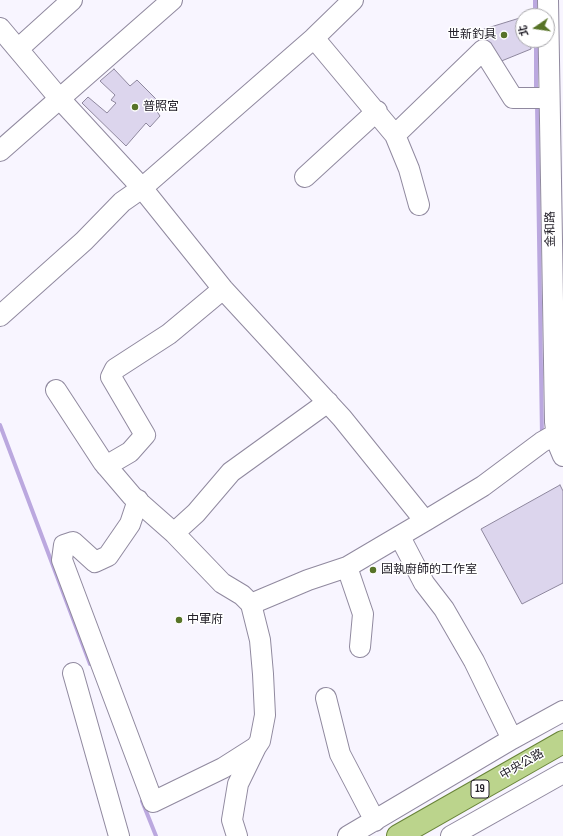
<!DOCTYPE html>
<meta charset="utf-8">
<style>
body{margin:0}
#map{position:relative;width:563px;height:836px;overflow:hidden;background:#f8f5ff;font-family:"Sofia Sans Condensed","Noto Sans TC",sans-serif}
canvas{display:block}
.north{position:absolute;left:515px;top:8px;width:40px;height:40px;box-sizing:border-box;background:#fff;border:1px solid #a7a6aa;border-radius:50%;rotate:257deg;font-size:11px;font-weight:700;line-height:16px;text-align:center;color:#24212a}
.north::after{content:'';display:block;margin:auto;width:14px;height:18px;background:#577327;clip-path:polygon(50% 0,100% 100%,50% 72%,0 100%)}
</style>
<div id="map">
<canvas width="563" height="836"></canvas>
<div class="north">北</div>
</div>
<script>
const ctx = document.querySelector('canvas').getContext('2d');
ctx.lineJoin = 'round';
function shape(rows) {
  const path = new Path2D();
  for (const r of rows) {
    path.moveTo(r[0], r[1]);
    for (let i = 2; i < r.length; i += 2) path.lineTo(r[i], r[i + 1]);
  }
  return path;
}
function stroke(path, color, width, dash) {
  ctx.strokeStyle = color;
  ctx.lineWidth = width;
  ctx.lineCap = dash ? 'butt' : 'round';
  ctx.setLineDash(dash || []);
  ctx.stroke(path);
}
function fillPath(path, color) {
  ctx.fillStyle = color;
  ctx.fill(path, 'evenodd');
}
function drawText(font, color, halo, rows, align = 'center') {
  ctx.font = font + ' "Sofia Sans Condensed","Noto Sans TC",sans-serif';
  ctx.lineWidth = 3;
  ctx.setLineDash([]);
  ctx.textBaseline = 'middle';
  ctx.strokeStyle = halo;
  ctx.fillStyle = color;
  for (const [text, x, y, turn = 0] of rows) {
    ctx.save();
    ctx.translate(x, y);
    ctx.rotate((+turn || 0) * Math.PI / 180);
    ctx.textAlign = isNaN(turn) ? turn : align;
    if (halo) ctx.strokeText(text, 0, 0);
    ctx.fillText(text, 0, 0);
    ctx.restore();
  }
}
const stream = shape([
 [535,0,535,16],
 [536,40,536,94],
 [537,104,542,436],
 [0,425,90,664],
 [142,801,156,836]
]);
const building = shape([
 [523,17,523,40,531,40,531,49,499,62,481,30,523,17],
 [114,69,130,86,137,80,161,104,156,110,160,116,150,127,146,123,126,146,82,103,88,97,107,113,116,103,111,100,115,95,100,81,114,69],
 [560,485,563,491,563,583,522,604,481,529,560,485]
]);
const minor = shape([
 [548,0,555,422,558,444,563,456],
 [0,28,59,98,142,188,223,289,342,418,425,521,483,486,542,442,556,434],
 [314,38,395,135,483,50,513,98,549,98],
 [18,49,72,0],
 [395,135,409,169,419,205],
 [0,151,172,0],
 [305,177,377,111],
 [0,316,84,241,122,202,142,188,314,38,353,0],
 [56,390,103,462,132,496,174,533,222,583,242,595,251,604],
 [106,466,130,452,145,435,111,377,115,369,169,334,223,289],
 [138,500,130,524,108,556,95,562,73,542,64,545,62,560,153,802,223,768,256,747,260,741,265,715,263,674,260,640,251,604,308,580,347,567,425,521],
 [174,533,196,513,231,472,328,402],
 [400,537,424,583,444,609,474,661,512,739],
 [347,567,363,614,360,647],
 [73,673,119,836],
 [326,698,340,754,375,821],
 [237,836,232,820,238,784,256,747],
 [348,836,512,739,563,711],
 [451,836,563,773]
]);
const major = shape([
 [398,836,563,742]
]);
const markers = [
 [504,35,4,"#577327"],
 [135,107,4,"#577327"],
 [373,570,4,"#577327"],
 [179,620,4,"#577327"]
];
const shields = [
 [480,789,18]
];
const shieldNames = [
 ["19",480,789]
];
const poiNames = [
 ["世新釣具",496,35,"right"],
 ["普照宮",143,107],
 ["固執廚師的工作室",381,570],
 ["中軍府",187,620]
];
const streetNames = [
 ["金和路",551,229,-91],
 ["中央公路",522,765,-30]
];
stroke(stream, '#bba8df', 4);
fillPath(building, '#dcd5ed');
stroke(building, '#8e879e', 1);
stroke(minor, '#90899f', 22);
stroke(major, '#688338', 24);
stroke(minor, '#fff', 20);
stroke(major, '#bbd48c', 22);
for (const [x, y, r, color] of markers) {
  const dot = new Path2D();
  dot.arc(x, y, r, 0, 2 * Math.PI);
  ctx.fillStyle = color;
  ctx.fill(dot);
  stroke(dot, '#fff', 1.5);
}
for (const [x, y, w] of shields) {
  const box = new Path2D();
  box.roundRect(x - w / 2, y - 9, w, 18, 3);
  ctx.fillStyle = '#fff';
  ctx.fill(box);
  stroke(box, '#24212a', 1);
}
drawText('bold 11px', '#24212a', null, shieldNames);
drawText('12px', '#24212a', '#fff', poiNames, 'left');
drawText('12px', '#24212a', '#fff', streetNames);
</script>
